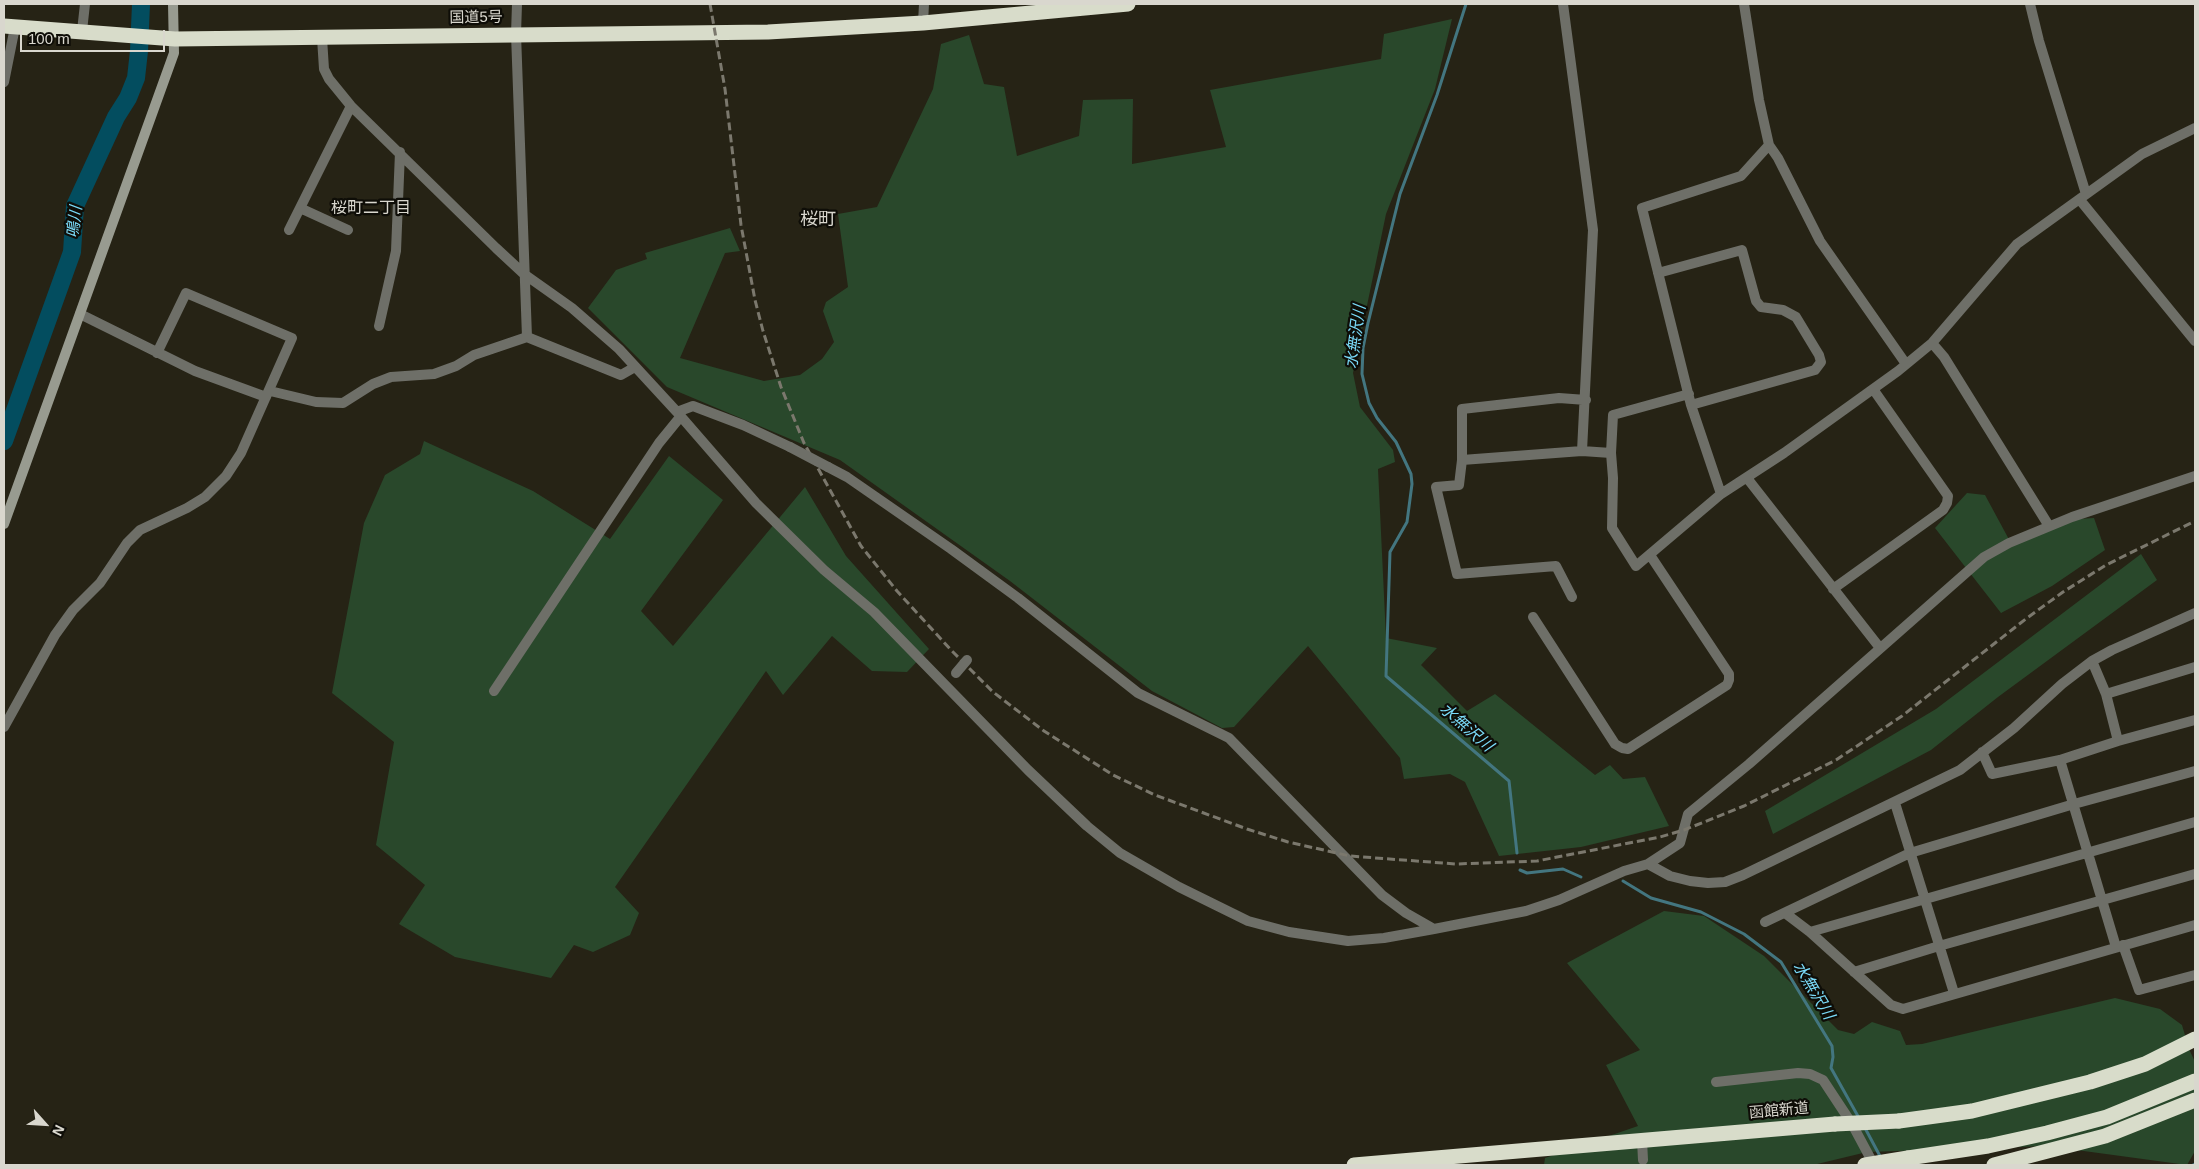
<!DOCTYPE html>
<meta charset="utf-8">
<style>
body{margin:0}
#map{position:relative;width:2199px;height:1169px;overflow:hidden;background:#262315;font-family:Arial,sans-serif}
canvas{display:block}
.frame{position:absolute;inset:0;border:5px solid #d9d7ce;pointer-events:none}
.north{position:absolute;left:20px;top:1099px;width:50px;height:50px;-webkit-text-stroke:4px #0e0d07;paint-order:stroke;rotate:116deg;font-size:14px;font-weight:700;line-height:20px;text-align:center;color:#d9d7ce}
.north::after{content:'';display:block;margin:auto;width:18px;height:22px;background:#d9d7ce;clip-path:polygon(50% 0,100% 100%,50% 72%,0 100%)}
.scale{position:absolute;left:20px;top:30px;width:145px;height:22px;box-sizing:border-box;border:2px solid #d9d7ce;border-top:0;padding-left:6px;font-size:15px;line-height:18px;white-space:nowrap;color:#d9d7ce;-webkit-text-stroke:4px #0e0d07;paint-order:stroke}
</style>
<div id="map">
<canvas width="2199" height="1169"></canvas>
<div class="frame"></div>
<div class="north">N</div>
<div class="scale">100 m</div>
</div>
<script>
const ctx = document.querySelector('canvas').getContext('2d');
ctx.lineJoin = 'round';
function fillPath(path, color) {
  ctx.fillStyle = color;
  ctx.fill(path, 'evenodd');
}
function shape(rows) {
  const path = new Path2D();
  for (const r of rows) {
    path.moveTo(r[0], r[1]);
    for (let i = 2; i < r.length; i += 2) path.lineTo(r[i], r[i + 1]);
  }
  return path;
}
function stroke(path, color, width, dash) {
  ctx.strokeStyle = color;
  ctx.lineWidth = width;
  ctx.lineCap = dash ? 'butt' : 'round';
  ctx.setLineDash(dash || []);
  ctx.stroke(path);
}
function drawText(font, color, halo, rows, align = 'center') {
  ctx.font = font + ' Arial,"Noto Sans JP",sans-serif';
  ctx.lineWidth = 4.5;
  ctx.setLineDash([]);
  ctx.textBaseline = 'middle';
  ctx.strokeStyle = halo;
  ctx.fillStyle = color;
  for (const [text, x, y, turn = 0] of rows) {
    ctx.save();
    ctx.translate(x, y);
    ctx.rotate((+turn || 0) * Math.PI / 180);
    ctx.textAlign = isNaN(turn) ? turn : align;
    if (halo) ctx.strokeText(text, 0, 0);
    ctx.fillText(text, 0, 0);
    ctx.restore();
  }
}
const green = shape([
 [1452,19,1435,89,1386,214,1353,373,1360,407,1393,450,1395,462,1378,469,1386,638,1437,648,1421,665,1467,711,1495,694,1595,775,1610,765,1623,779,1645,777,1669,826,1581,847,1499,856,1465,782,1450,774,1404,779,1400,758,1308,646,1234,727,1222,728,1152,691,1010,581,840,460,667,387,588,308,616,270,647,259,645,253,730,228,740,251,725,253,680,358,764,381,800,375,822,359,834,342,823,311,826,302,848,287,838,214,877,207,933,89,941,44,969,35,984,84,1004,87,1017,156,1079,136,1083,100,1133,99,1132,164,1226,147,1210,90,1381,59,1384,34],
 [424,441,533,491,610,539,669,456,723,500,641,611,673,646,805,487,846,556,929,649,907,672,872,671,832,636,783,695,766,671,615,887,639,913,630,935,593,952,574,945,551,978,455,957,399,924,425,885,376,845,394,742,332,693,364,523,385,475,420,454],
 [1967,493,1985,495,2012,545,2077,519,2094,518,2105,550,2052,586,2001,613,1935,528],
 [2141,554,2157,580,1998,697,1931,750,1773,834,1765,811,1936,709],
 [1664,911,1704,916,1764,956,1838,1030,1854,1034,1872,1022,1900,1031,1906,1045,1922,1044,2115,998,2160,1009,2182,1025,2189,1049,2195,1062,2195,1151,2187,1165,2047,1146,1867,1152,1813,1165,1544,1165,1545,1158,1638,1126,1606,1065,1640,1050,1567,963]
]);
const stream = shape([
 [1466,4,1437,95,1400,194,1368,323,1363,348,1362,374,1369,403,1377,418,1396,442,1411,474,1412,484,1407,522,1390,552,1386,676,1509,781,1517,853],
 [1520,870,1527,873,1563,869,1581,877],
 [1623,881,1651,898,1701,912,1744,934,1781,962,1832,1046,1833,1057,1831,1068,1859,1118],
 [1865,1128,1881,1158],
 [2193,1165,2195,1164]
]);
const river = shape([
 [4,441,72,252,75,206,116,117,128,98,136,78,139,51,141,4]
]);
const street = shape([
 [517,4,516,34,527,337],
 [1563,4,1593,230,1582,451],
 [1744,4,1759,100,1769,145,1778,158,1820,241,1906,364],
 [2030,4,2039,41,2086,194],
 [923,23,924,4],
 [82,31,85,4],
 [322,38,324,69,329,79,351,106,496,248,524,274,572,308,619,349,677,412,756,503,824,570,874,612,1028,770,1087,826,1120,853,1179,887,1248,921,1289,932,1348,941,1384,938,1434,929,1526,911,1559,900,1624,871,1648,864,1680,843,1688,814,1749,764,1984,557,2009,543,2072,517,2195,476],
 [4,82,15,27],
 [2080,200,2195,341],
 [300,208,348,230],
 [289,230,351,106],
 [1658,273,1742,250,1756,301,1761,307,1783,310,1796,317,1819,355,1821,362,1815,370,1691,405],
 [80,314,195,371,266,397],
 [379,326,396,251,400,152],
 [1932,343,1944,357,2049,526],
 [270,391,316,402,343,403,373,384,391,377,434,374,456,366,474,355,527,337,621,375,635,367],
 [1689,394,1613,415,1611,453,1613,478,1612,528,1636,566,1721,494,1784,453,1898,371,1932,343,2017,244,2142,154,2195,128],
 [1586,400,1559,398,1462,409,1462,460,1582,451,1611,453],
 [677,412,693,406,743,425,790,447],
 [1462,460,1459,485,1436,487,1457,574,1556,566,1572,597],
 [828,467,847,477,951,549,1018,598,1138,693,1229,738,1382,895,1406,913,1434,929],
 [1747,478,1880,648],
 [1721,494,1691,405,1642,208,1741,176,1769,145],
 [1833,589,1943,510,1947,503,1948,496,1873,389],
 [1533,617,1615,744,1622,748,1628,749,1727,685,1729,680,1729,674,1650,555],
 [2092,661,2106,694,2118,741],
 [494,691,659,443,681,416],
 [2106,694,2195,667],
 [4,727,55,635,73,610,100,583,127,543,140,530,187,508,205,497,226,476,241,453,292,338,186,293,157,353],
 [1982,752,1992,774,2060,760,2118,741,2195,720],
 [2060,760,2116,947],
 [1895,803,1954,993],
 [1648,864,1670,876,1690,881,1708,883,1725,882,1743,875,1960,770,2014,728,2062,684,2092,661,2112,650,2195,613],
 [1785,913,1810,932,1891,1005,1903,1009,2195,925],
 [1765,922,1910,853,2074,804,2195,771],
 [1810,932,2195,822],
 [2123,945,2139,990,2195,975],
 [1854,972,1939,946,2195,874],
 [1716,1082,1798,1073,1810,1074,1823,1080,1852,1124,1874,1165],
 [1642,1140,1643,1160]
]);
const secondary = shape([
 [4,524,174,53,173,4]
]);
const highway = shape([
 [4,26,175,39,768,32,923,23,1128,4],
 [1899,1121,1972,1111,2090,1082,2145,1064,2195,1039],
 [1908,1158,1988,1146,2047,1133,2107,1117,2195,1081],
 [1354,1165,1835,1124],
 [1994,1165,2105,1136,2195,1100]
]);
const rail = shape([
 [710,4,725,89,741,225,755,300,763,331,781,387,804,443,861,546,897,591,951,650,993,692,1044,731,1113,775,1155,795,1247,829,1288,842,1350,856,1456,864,1537,861,1660,837,1684,830,1744,806,1836,760,1902,716,2027,618,2063,592,2106,565,2195,521]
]);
const streetBridge = shape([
 [790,447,828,467],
 [956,673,967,660]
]);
const highwayBridge = shape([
 [1835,1124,1899,1121],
 [1865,1165,1908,1158]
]);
const streetNames = [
 ["国道5号",476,18,-1],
 ["函館新道",1779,1111,-5]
];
const neighbourhoodNames = [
 ["桜町二丁目",371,209]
];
const waterNames = [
 ["鳴川",75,222,-83],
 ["水無沢川",1356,337,-82],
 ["水無沢川",1466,728,41],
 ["水無沢川",1813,991,59]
];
const quarterNames = [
 ["桜町",818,220]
];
fillPath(green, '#29482b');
stroke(stream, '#437680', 3);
stroke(river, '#034d5f', 18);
stroke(street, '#6e6f68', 10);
stroke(secondary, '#989b90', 10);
stroke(highway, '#d8dcca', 15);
stroke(rail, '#7b786d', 3, [8, 4]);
stroke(streetBridge, '#6e6f68', 10);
stroke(highwayBridge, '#d8dcca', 15);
drawText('15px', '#d9d7ce', '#0e0d07', streetNames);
drawText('16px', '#d9d7ce', '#0e0d07', neighbourhoodNames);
drawText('italic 16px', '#7adaf8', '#0e0d07', waterNames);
drawText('18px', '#d9d7ce', '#0e0d07', quarterNames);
</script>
